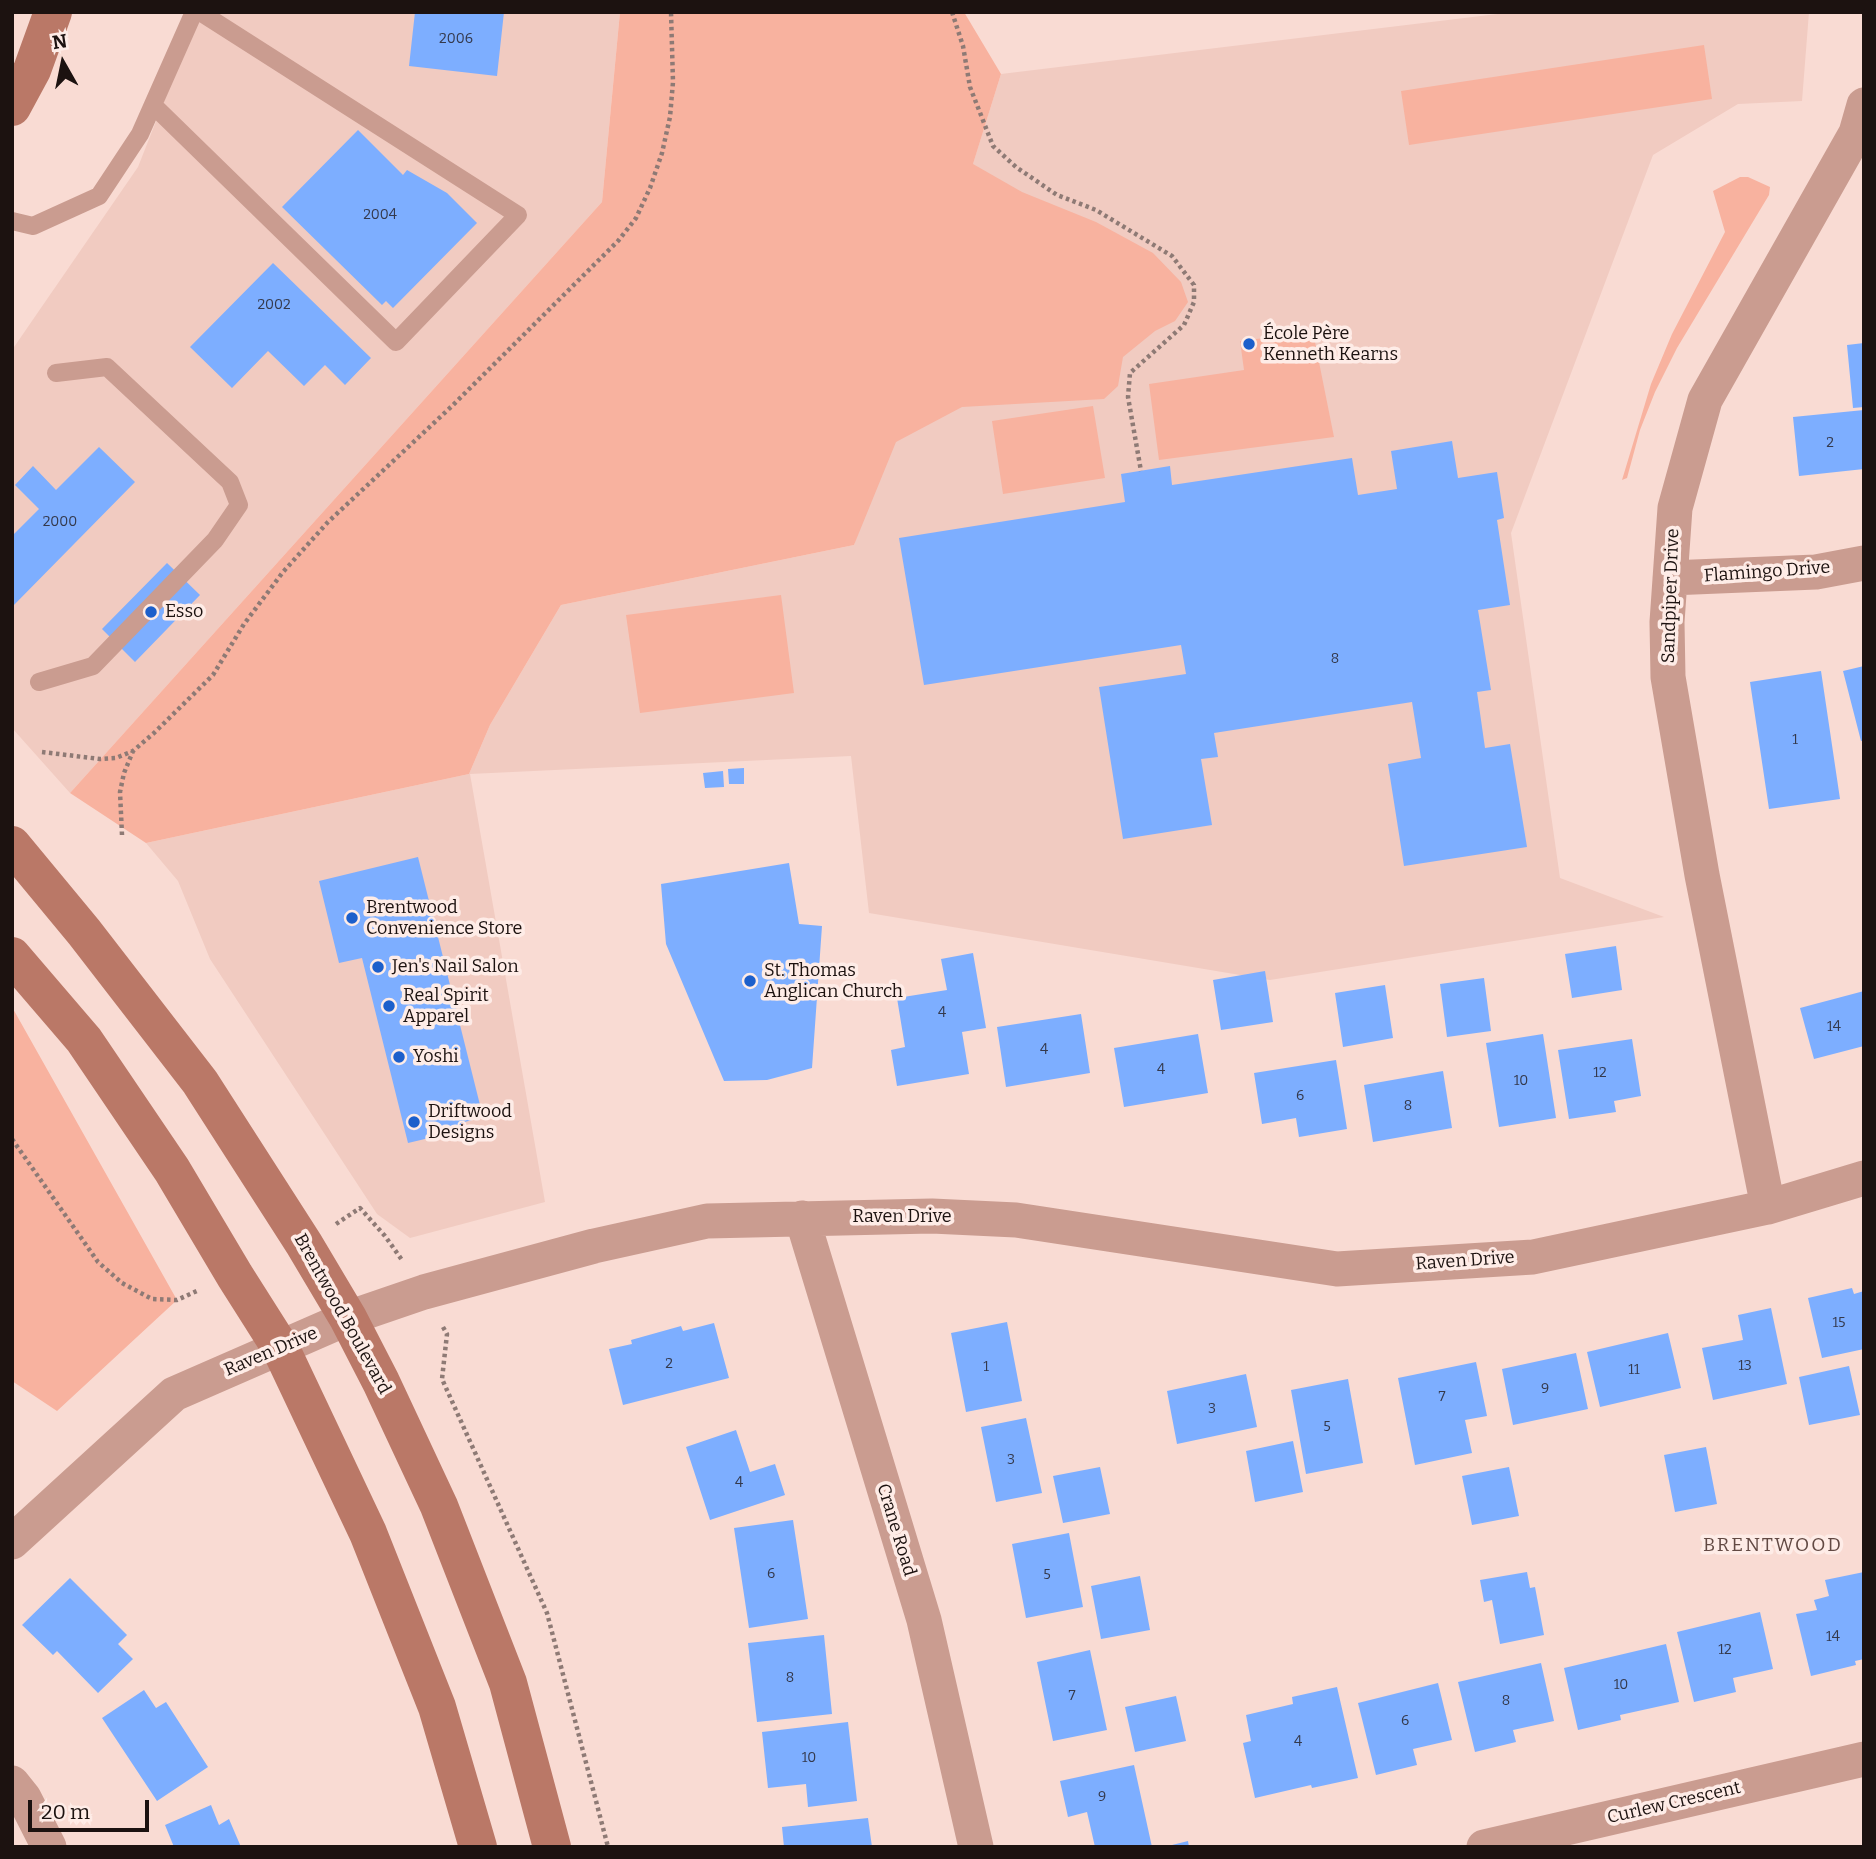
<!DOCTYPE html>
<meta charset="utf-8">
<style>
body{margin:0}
#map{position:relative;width:1876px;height:1859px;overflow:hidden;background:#f9dbd3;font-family:Bitter,serif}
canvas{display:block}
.frame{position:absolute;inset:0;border:14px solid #1c1210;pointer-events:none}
.north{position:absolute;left:28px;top:28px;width:70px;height:70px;-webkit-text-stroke:5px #feece7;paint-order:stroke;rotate:351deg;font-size:19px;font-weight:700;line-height:28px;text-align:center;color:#1c1210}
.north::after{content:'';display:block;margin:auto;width:24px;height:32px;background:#1c1210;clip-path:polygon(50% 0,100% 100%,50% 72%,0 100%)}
.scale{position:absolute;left:28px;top:1800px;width:121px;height:32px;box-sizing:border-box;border:4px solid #1c1210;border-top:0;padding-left:9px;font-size:21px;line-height:24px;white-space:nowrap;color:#1c1210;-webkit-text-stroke:5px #feece7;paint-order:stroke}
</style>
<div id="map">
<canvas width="1876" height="1859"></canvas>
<div class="frame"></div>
<div class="north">N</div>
<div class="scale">20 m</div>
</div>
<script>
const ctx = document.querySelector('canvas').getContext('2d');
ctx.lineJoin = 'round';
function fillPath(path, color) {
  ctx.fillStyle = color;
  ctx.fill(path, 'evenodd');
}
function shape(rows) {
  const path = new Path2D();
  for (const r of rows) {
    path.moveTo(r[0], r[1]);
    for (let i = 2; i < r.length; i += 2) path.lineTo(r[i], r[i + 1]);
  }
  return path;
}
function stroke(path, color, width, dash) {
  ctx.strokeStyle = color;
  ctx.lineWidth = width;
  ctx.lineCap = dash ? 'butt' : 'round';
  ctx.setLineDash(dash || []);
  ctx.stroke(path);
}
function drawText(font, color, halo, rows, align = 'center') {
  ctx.font = font + ' Bitter,serif';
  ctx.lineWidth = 7;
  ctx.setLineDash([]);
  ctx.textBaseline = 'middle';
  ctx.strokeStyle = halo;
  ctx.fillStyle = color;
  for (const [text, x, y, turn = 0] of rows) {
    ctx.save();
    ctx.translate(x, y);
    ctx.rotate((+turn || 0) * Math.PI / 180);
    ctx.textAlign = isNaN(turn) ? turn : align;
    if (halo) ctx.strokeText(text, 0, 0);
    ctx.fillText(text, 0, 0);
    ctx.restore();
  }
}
const built = shape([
 [199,12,620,12,602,202,70,793,12,728,12,350,138,167],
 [1514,12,1809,12,1802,101,1738,104,1653,155,1511,533,1560,878,1664,917,1270,980,869,913,851,756,470,774,545,1202,410,1238,377,1214,210,959,178,881,146,843,469,774,490,725,561,605,854,545,1001,74]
]);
const green = shape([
 [620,12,964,12,1001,74,973,164,1022,192,1096,222,1153,253,1181,282,1188,302,1175,321,1155,331,1123,357,1118,386,1104,399,962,407,896,442,854,545,561,605,490,725,469,774,146,843,70,793,602,202],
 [1704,45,1712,99,1409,145,1401,91],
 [1740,177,1748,177,1770,187,1769,195,1677,348,1655,392,1640,430,1627,478,1622,480,1651,384,1672,334,1725,232,1713,191],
 [1313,332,1334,437,1159,460,1149,384,1244,370,1240,341],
 [1093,406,1105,478,1003,494,992,421],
 [781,595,794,693,640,713,626,615],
 [12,1007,177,1300,57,1411,12,1381]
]);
const building = shape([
 [415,12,504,12,497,76,409,66],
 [358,130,403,175,407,170,447,193,477,223,393,308,386,301,382,305,282,207],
 [273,263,371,358,345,385,325,365,304,386,268,351,232,388,190,347],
 [1864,343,1864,407,1853,408,1847,345],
 [1864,410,1864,469,1799,476,1793,417],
 [1452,441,1458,478,1497,472,1504,518,1497,520,1510,605,1478,610,1491,690,1477,692,1485,748,1510,744,1527,847,1404,866,1388,764,1421,758,1412,702,1214,733,1218,757,1201,759,1212,825,1123,839,1099,687,1186,674,1181,645,924,685,899,538,1125,502,1121,474,1170,466,1172,485,1352,458,1358,495,1397,489,1391,451],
 [99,447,135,482,12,607,12,536,39,509,15,485,33,466,56,490],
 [167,563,200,595,135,662,102,629],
 [1864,666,1864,740,1861,741,1843,671],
 [1821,671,1840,799,1769,809,1750,682],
 [744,768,744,784,729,784,728,769],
 [723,771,724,787,705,788,703,773],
 [418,857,483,1117,461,1123,463,1130,408,1143,362,958,339,963,319,881],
 [789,863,799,924,822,926,812,1068,767,1080,724,1081,666,944,661,884],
 [1616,946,1622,990,1572,998,1565,954],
 [973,953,986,1028,962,1032,969,1074,897,1086,891,1050,905,1047,897,998,947,990,941,959],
 [1265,971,1273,1022,1221,1030,1213,980],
 [1484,978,1491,1031,1447,1037,1440,984],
 [1385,985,1393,1038,1343,1047,1335,993],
 [1864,991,1864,1046,1814,1059,1800,1008],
 [1081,1014,1090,1073,1006,1087,997,1027],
 [1198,1034,1208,1093,1124,1107,1114,1048],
 [1543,1034,1556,1118,1499,1127,1486,1043],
 [1632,1039,1641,1096,1614,1101,1616,1112,1569,1119,1558,1050],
 [1336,1060,1347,1129,1299,1137,1296,1118,1262,1124,1254,1073],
 [1443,1071,1452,1128,1373,1142,1364,1085],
 [1852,1288,1854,1294,1864,1291,1864,1349,1822,1358,1808,1298],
 [1771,1308,1787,1384,1713,1400,1702,1348,1743,1340,1738,1315],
 [1007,1322,1022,1401,966,1412,951,1333],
 [714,1323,729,1378,623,1405,609,1349,632,1344,631,1340,681,1326,683,1331],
 [1668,1333,1681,1388,1600,1407,1587,1352],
 [1576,1353,1588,1409,1513,1425,1502,1369],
 [1476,1362,1487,1416,1465,1420,1472,1453,1415,1465,1398,1378],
 [1849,1366,1860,1415,1809,1425,1799,1377],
 [1246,1374,1257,1427,1177,1444,1167,1391],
 [1348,1379,1363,1463,1306,1474,1291,1390],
 [1026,1418,1042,1493,996,1502,981,1427],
 [736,1430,750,1472,775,1464,785,1495,710,1520,686,1447],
 [1293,1441,1303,1492,1255,1502,1246,1451],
 [1706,1447,1717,1504,1675,1512,1664,1455],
 [1100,1467,1110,1514,1063,1523,1053,1476],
 [1509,1467,1519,1516,1472,1525,1462,1476],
 [793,1520,808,1619,749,1628,734,1528],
 [1069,1533,1083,1607,1026,1618,1012,1544],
 [1527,1572,1530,1588,1535,1587,1544,1635,1500,1644,1492,1600,1484,1602,1480,1580],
 [1864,1572,1864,1659,1855,1661,1856,1665,1811,1676,1796,1614,1817,1610,1814,1600,1829,1596,1825,1580],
 [1140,1576,1150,1630,1101,1639,1091,1586],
 [70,1578,127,1635,118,1644,133,1659,98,1693,57,1651,53,1655,22,1625],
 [1760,1612,1773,1669,1733,1678,1736,1692,1694,1702,1677,1632],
 [824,1635,832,1714,757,1722,748,1643],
 [1666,1644,1679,1702,1620,1715,1621,1720,1578,1730,1564,1668],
 [1090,1650,1107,1730,1053,1741,1037,1662],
 [1541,1663,1554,1721,1513,1730,1516,1742,1475,1752,1458,1682],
 [1438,1683,1452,1740,1413,1749,1417,1765,1376,1775,1358,1703],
 [1337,1687,1358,1778,1312,1788,1311,1785,1255,1798,1243,1743,1251,1741,1246,1715,1293,1704,1292,1697],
 [144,1690,156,1708,166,1702,208,1767,157,1801,102,1718],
 [1176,1696,1186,1741,1135,1752,1125,1707],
 [848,1722,857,1801,808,1807,806,1784,768,1788,762,1732],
 [1134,1765,1152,1847,1095,1847,1087,1812,1068,1817,1060,1781],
 [211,1805,219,1825,229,1819,241,1847,174,1847,165,1825],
 [868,1818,872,1847,784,1847,782,1827],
 [1188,1841,1189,1847,1168,1847,1168,1846]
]);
const path = shape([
 [952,12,963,46,970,87,993,146,1016,167,1057,195,1096,210,1172,256,1194,285,1194,302,1184,325,1130,373,1128,397,1141,471],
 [42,752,100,759,116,758,133,751,154,733,213,675,244,624,283,572,328,522,452,406,618,241,636,218,650,188,662,153,670,117,673,82,671,12],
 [122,835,120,792,124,773,133,751],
 [12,1139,98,1262,122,1283,152,1299,177,1300,199,1290],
 [336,1224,360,1208,385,1236,402,1260],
 [443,1327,447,1334,442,1379,547,1613,608,1847]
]);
const lane = shape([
 [153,105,396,342,518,215,200,12],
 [12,221,33,226,99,196,140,134,194,12],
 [39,682,93,666,215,540,239,505,230,482,107,367,56,373]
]);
const street = shape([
 [1670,578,1816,572,1864,563],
 [1768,1207,1702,875,1668,677,1667,622,1675,508,1705,400,1856,133,1864,105],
 [802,1218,924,1620,976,1847],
 [12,1542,174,1394,348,1318,424,1292,594,1246,707,1221,932,1216,1016,1220,1337,1269,1533,1257,1768,1207,1864,1178],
 [12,1783,24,1798,49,1847],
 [1484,1847,1864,1759]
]);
const secondary = shape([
 [12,107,32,70,53,12],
 [12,845,84,932,200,1082,304,1244,348,1318,381,1382,439,1506,508,1683,552,1847],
 [12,956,84,1040,172,1170,235,1276,280,1347,368,1533,437,1707,478,1847]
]);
const markers = [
 [1249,344,7,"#1c5fcb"],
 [151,612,7,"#1c5fcb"],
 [352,918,7,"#1c5fcb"],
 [378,967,7,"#1c5fcb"],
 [750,981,7,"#1c5fcb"],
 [389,1006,7,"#1c5fcb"],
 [399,1057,7,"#1c5fcb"],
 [414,1122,7,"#1c5fcb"]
];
const numberNames = [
 ["2006",456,39],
 ["2004",380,215],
 ["2002",274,305],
 ["2",1830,443],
 ["2000",60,522],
 ["8",1335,659],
 ["1",1795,740],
 ["4",942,1013],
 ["14",1834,1027],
 ["4",1044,1050],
 ["4",1161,1070],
 ["12",1600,1073],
 ["10",1521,1081],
 ["6",1300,1096],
 ["8",1408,1106],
 ["15",1839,1323],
 ["2",669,1364],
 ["13",1745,1366],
 ["1",986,1367],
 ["11",1634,1370],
 ["9",1545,1389],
 ["7",1442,1397],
 ["3",1212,1409],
 ["5",1327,1427],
 ["3",1011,1460],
 ["4",739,1483],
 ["6",771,1574],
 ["5",1047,1575],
 ["14",1833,1637],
 ["12",1725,1650],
 ["8",790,1678],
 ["10",1621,1685],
 ["7",1072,1696],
 ["8",1506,1701],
 ["6",1405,1721],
 ["4",1298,1742],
 ["10",809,1758],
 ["9",1102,1797]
];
const poiNames = [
 ["École Père",1263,334],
 ["Kenneth Kearns",1263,355],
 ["Esso",165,612],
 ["Brentwood",366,908],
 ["Convenience Store",366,929],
 ["Jen's Nail Salon",392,967],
 ["St. Thomas",764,971],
 ["Anglican Church",764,992],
 ["Real Spirit",403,996],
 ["Apparel",403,1017],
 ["Yoshi",413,1057],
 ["Driftwood",428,1112],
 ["Designs",428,1133]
];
const streetNames = [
 ["Flamingo Drive",1767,572,-4],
 ["Sandpiper Drive",1671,596,-88],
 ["Raven Drive",902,1217],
 ["Raven Drive",1465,1261,-4],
 ["Brentwood Boulevard",342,1314,61],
 ["Raven Drive",271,1352,-23],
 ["Crane Road",896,1530,73],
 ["Curlew Crescent",1674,1803,-13]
];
const neighbourhoodNames = [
 ["BRENTWOOD",1773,1546]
];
fillPath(built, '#f1cbc1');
fillPath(green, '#f8b29f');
fillPath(building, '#7daeff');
stroke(path, '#8e7a75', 4.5, [3.5, 3.5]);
stroke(lane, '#ca9c90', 18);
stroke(street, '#ca9c90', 35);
stroke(secondary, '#ba7867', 38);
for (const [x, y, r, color] of markers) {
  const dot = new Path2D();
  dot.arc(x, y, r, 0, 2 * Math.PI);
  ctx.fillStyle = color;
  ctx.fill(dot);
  stroke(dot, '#feece7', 2.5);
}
drawText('14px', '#34394c', null, numberNames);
drawText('18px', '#1c1210', '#feece7', poiNames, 'left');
drawText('18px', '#1c1210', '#feece7', streetNames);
ctx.letterSpacing = '2px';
drawText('19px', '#624943', '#feece7', neighbourhoodNames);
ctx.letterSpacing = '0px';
</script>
